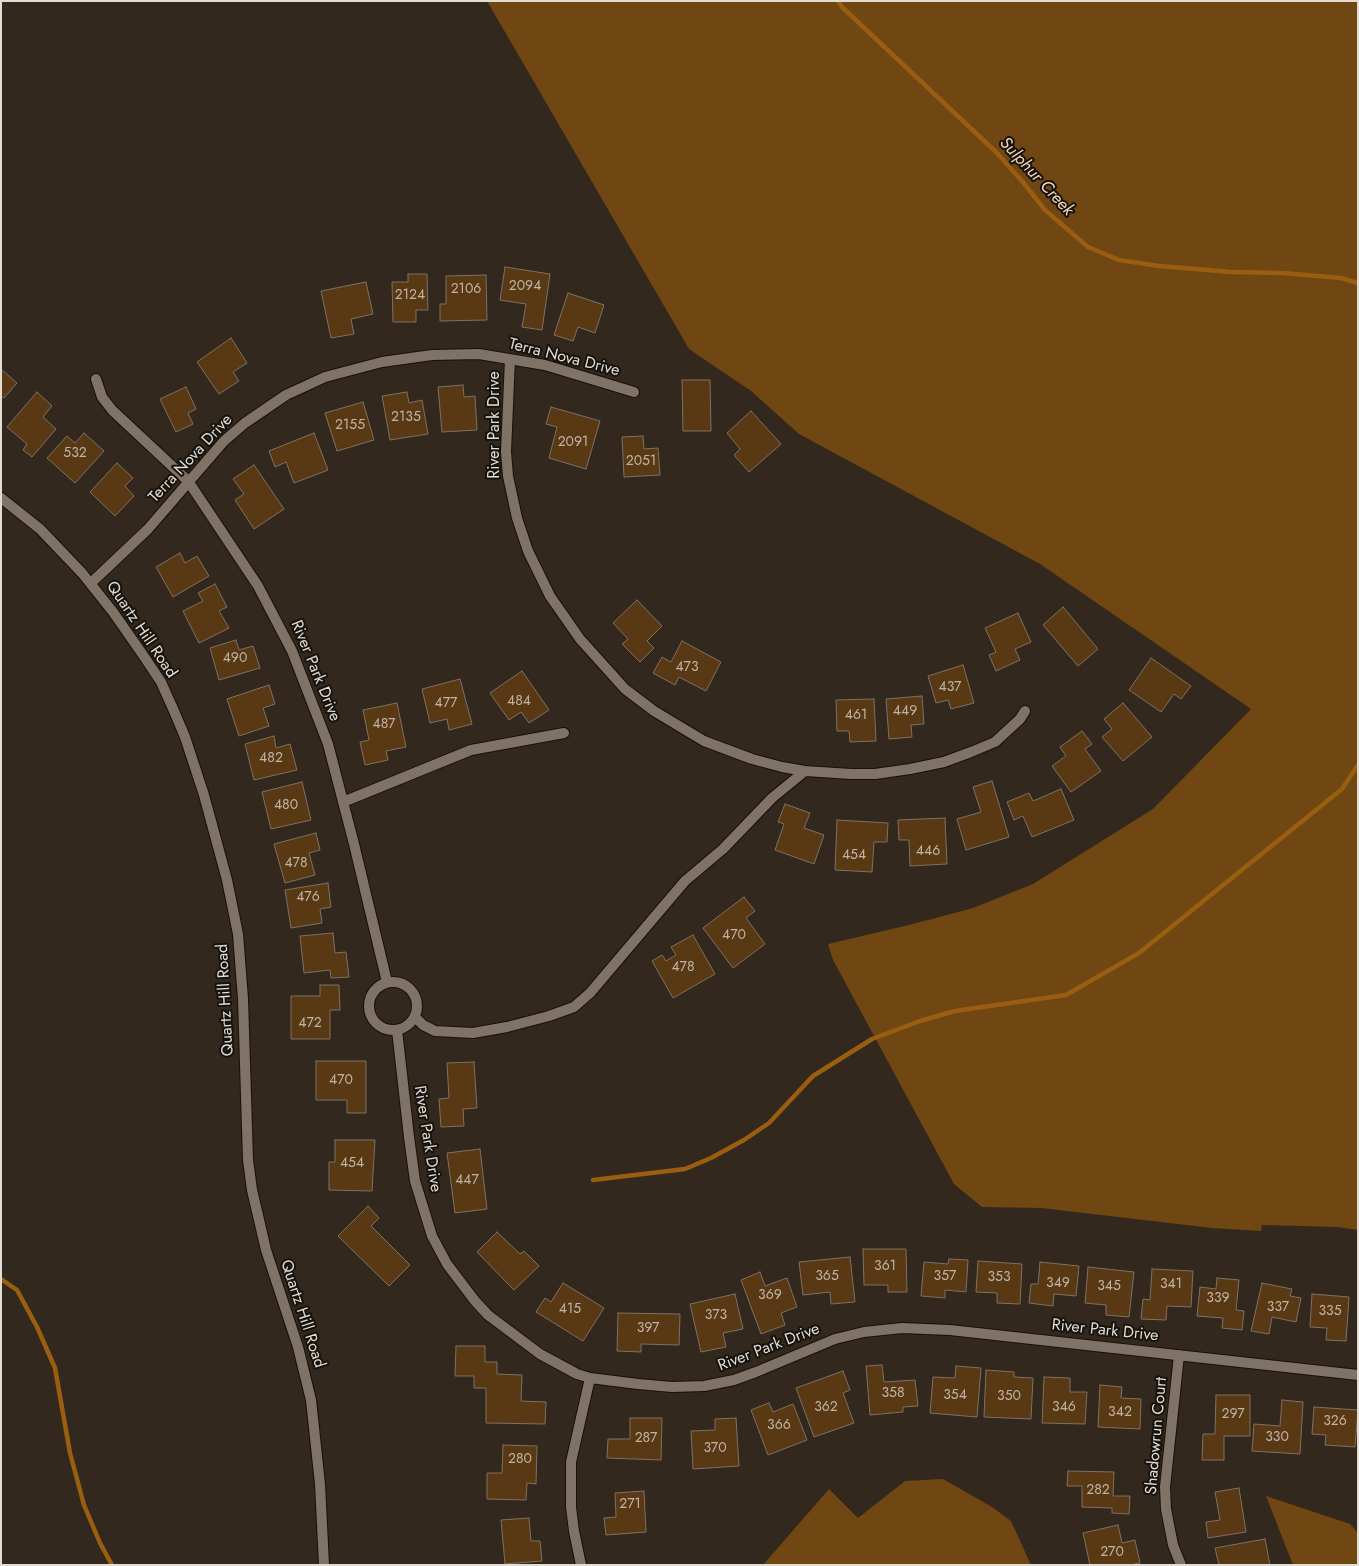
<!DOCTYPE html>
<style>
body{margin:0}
#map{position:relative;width:1359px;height:1566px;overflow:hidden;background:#32281d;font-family:Jost,sans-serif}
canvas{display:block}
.frame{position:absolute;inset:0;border:2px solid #e3dcd5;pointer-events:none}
</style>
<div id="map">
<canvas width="1359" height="1566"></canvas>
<div class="frame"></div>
</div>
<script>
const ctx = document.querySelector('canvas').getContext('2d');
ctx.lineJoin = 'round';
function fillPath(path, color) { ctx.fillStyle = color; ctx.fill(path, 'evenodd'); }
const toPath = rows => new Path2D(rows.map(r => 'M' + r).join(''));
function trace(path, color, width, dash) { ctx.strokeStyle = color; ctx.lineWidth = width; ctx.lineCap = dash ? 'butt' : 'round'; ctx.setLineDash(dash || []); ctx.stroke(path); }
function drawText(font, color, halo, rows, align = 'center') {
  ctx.font = font + ' Jost,sans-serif'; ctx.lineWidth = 4; ctx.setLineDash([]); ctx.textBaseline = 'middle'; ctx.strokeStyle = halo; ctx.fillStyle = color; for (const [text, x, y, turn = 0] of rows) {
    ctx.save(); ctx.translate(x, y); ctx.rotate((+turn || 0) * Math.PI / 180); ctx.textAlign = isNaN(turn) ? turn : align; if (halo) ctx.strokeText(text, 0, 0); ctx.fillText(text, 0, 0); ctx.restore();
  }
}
fillPath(toPath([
 [487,1,1358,1,1358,1230,1337,1227,1262,1225,1261,1231,1212,1228,1041,1208,982,1207,954,1184,833,960,828,944,909,925,973,908,1033,884,1153,809,1251,709,1040,564,799,434,751,391,689,349],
 [943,1479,992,1507,1011,1521,1031,1565,763,1565,829,1489,858,1518,905,1481],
 [1266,1496,1350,1524,1358,1533,1358,1565,1293,1565]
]), '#704613');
trace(toPath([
 [838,1,842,7,997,153,1022,181,1045,210,1088,247,1119,260,1159,266,1231,272,1282,273,1341,278,1358,283],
 [593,1180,685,1169,711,1158,744,1140,769,1123,813,1076,872,1039,920,1021,955,1011,1066,995,1139,953,1342,789,1358,765],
 [1,1279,17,1290,37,1327,55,1368,70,1453,84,1505,100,1543,112,1565]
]), '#995e0f', 4.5);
const building = toPath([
 [505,267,550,274,542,330,522,327,526,304,500,300,505,267],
 [408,274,427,274,428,310,416,310,416,322,393,322,392,282,408,282,408,274],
 [486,275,487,320,440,321,440,304,446,304,446,276,486,275],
 [366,282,373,314,351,319,354,334,331,338,321,291,366,282],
 [568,293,604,305,595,333,578,327,573,341,554,335,568,293],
 [231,338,247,363,233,372,239,381,219,394,197,362,231,338],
 [1,369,17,383,4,398,1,396,1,369],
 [682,380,710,380,711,431,683,431,682,380],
 [463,385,464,397,475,396,477,430,442,432,438,387,463,385],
 [186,387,196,409,188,413,193,424,176,432,160,399,186,387],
 [37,392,52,406,43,417,56,429,32,457,23,450,27,444,7,427,37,392],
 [407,392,409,403,422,400,428,434,390,440,382,396,407,392],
 [363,402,374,440,337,451,325,413,363,402],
 [551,407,600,421,586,469,549,458,557,427,546,424,551,407],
 [751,411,781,444,749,472,734,455,740,449,727,433,751,411],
 [84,433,104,451,75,483,47,458,67,436,75,443,84,433],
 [314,433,328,470,294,483,286,462,275,467,269,451,314,433],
 [643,436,644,449,658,448,660,475,624,477,622,437,643,436],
 [117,463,133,478,125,486,134,496,115,516,90,492,117,463],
 [254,465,284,509,254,529,235,500,244,494,233,479,254,465],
 [180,553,185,563,197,556,209,576,173,597,156,567,180,553],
 [215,584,227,607,219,611,229,628,199,643,183,611,203,601,198,593,215,584],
 [637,600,662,626,647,641,654,648,640,662,622,644,628,639,613,623,637,600],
 [1063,607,1098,649,1078,666,1043,625,1063,607],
 [1018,613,1031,642,1015,649,1020,660,996,671,989,655,996,652,985,628,1018,613],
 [236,640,239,650,253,646,260,668,219,680,210,648,236,640],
 [682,641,721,662,706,691,679,677,675,685,653,673,662,657,671,662,682,641],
 [1151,658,1191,686,1181,699,1174,694,1161,712,1129,690,1151,658],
 [963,665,974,703,951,709,948,700,936,703,928,676,963,665],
 [522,671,549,710,529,723,521,712,509,720,490,693,522,671],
 [460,679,472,724,449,730,447,719,430,723,422,689,460,679],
 [269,685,275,704,263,708,269,726,239,736,227,699,269,685],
 [922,696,924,724,911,725,912,737,889,739,886,699,922,696],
 [874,699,876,741,850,742,849,731,837,731,836,700,874,699],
 [397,703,406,747,386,751,388,760,365,765,360,742,369,740,363,710,397,703],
 [1123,703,1152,737,1123,761,1102,737,1112,729,1104,719,1123,703],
 [1082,731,1092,744,1085,749,1101,771,1071,792,1052,766,1066,756,1060,747,1082,731],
 [274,736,276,748,290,744,297,770,254,780,245,744,274,736],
 [992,781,1009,837,966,850,957,819,981,812,973,787,992,781],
 [302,782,311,820,271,829,262,792,302,782],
 [1061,789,1074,820,1032,837,1023,816,1014,820,1007,802,1029,793,1033,801,1061,789],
 [785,804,810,813,804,828,824,835,814,864,775,850,784,824,778,822,785,804],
 [945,818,947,864,910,866,909,840,899,840,898,820,945,818],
 [837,820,888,823,887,842,874,842,872,872,835,870,837,820],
 [316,833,320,850,309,853,315,875,285,883,274,844,316,833],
 [328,883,331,907,320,909,322,923,291,928,285,890,328,883],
 [744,897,755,911,746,918,765,944,733,968,703,928,744,897],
 [333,933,335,953,346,952,349,977,331,978,330,970,304,973,300,936,333,933],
 [693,935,715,974,673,998,652,961,662,955,666,961,676,955,671,947,693,935],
 [320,985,339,985,340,1010,330,1010,330,1039,291,1039,291,996,320,996,320,985],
 [316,1061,366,1061,366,1113,347,1113,347,1100,316,1100,316,1061],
 [474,1062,477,1108,463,1109,464,1126,441,1127,439,1099,449,1098,447,1063,474,1062],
 [335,1140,375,1140,372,1191,329,1190,329,1162,335,1162,335,1140],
 [480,1149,487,1209,455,1213,447,1153,480,1149],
 [368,1206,379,1218,371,1226,410,1265,389,1286,338,1236,368,1206],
 [497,1232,520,1254,524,1251,539,1266,514,1290,477,1252,497,1232],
 [863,1249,906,1249,907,1292,888,1292,888,1285,864,1285,863,1249],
 [850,1257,855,1302,831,1304,830,1292,803,1295,799,1262,850,1257],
 [949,1259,968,1260,966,1292,945,1290,945,1298,921,1296,924,1262,948,1264,949,1259],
 [978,1261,1022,1264,1020,1304,997,1303,997,1293,976,1292,978,1261],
 [1040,1262,1079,1266,1076,1296,1054,1294,1053,1306,1029,1303,1031,1284,1038,1284,1040,1262],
 [1088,1267,1134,1272,1129,1317,1106,1315,1106,1305,1085,1303,1088,1267],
 [1152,1269,1193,1271,1191,1307,1167,1306,1166,1320,1141,1319,1143,1299,1150,1300,1152,1269],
 [760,1272,765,1286,787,1278,797,1307,781,1313,785,1325,761,1334,741,1280,760,1272],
 [1217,1278,1239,1280,1236,1310,1244,1311,1242,1330,1222,1328,1223,1318,1197,1316,1200,1287,1216,1289,1217,1278],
 [563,1283,604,1308,583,1341,536,1312,545,1298,551,1302,563,1283],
 [1262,1283,1292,1289,1290,1296,1301,1298,1296,1322,1272,1317,1269,1334,1251,1331,1262,1283],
 [735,1294,743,1329,723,1333,726,1347,701,1352,690,1304,735,1294],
 [1312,1294,1349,1297,1346,1341,1326,1340,1327,1328,1310,1327,1312,1294],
 [618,1313,680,1314,679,1345,641,1344,641,1352,617,1351,618,1313],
 [456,1346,485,1346,485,1362,497,1362,497,1374,522,1375,521,1401,546,1402,545,1424,486,1423,486,1388,474,1388,474,1376,455,1376,456,1346],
 [882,1365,884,1382,915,1380,918,1406,903,1407,903,1412,870,1415,866,1366,882,1365],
 [956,1366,981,1368,977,1417,930,1413,933,1377,955,1378,956,1366],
 [986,1370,1014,1372,1014,1377,1033,1378,1031,1419,984,1417,986,1370],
 [843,1371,850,1390,843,1393,854,1423,814,1437,796,1388,843,1371],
 [1044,1377,1070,1378,1070,1392,1087,1392,1085,1424,1042,1423,1044,1377],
 [1100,1385,1122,1387,1121,1398,1141,1399,1140,1429,1098,1427,1100,1385],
 [1216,1395,1250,1395,1250,1436,1224,1436,1224,1460,1202,1460,1203,1434,1215,1434,1216,1395],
 [1282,1400,1303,1402,1300,1454,1252,1451,1254,1424,1280,1426,1282,1400],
 [769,1403,773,1412,793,1404,807,1440,768,1455,751,1410,769,1403],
 [1314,1407,1358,1410,1355,1447,1325,1445,1326,1435,1312,1434,1314,1407],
 [630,1418,662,1418,661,1460,607,1458,608,1439,630,1439,630,1418],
 [736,1418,739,1466,693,1469,691,1431,715,1430,715,1419,736,1418],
 [503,1445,537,1446,536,1484,527,1483,526,1500,487,1499,487,1473,502,1473,503,1445],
 [1068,1471,1114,1472,1113,1496,1130,1496,1129,1514,1112,1513,1112,1508,1082,1507,1082,1486,1067,1486,1068,1471],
 [1239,1488,1246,1532,1208,1538,1206,1522,1220,1520,1215,1492,1239,1488],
 [644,1491,646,1532,606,1535,604,1518,616,1517,615,1493,644,1491],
 [529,1518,531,1541,540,1541,542,1561,505,1564,501,1520,529,1518],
 [1118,1525,1122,1543,1135,1540,1140,1563,1130,1565,1090,1565,1083,1533,1118,1525],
 [1265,1539,1270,1565,1219,1565,1215,1548,1265,1539]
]);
fillPath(building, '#593914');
trace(building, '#7e7165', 1);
const minor = toPath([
 [510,359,506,452,508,476,517,518,528,551,550,596,580,639,625,689,654,711,704,741,752,759,782,767,805,771,851,774,875,774,910,769,944,762,971,752,995,742,1020,719,1025,711],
 [96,379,102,397,112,410,188,481,258,586,292,651,328,744,354,844,387,982],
 [91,583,148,529,224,441,245,423,286,395,325,377,382,362,432,355,479,354,545,365,634,392],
 [343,802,471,750,564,733],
 '369 1006a24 24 0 1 1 48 0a24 24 0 1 1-48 0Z',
 [416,1018,423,1025,435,1031,473,1033,507,1027,549,1016,574,1007,590,993,685,881,723,849,772,798,805,771],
 [397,1030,409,1137,415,1181,432,1236,447,1264,475,1301,488,1315,540,1354,577,1374,590,1378,638,1384,672,1387,704,1386,734,1380,756,1372,835,1339,864,1332,902,1328,950,1330,1358,1375],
 [1179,1355,1165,1487,1166,1509,1173,1545,1181,1565],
 [581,1565,574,1531,571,1507,571,1462,590,1378]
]);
const tertiary = toPath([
 [1,498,40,529,82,573,113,612,143,655,161,682,174,711,185,737,204,795,227,880,238,934,243,999,248,1160,252,1190,266,1250,298,1347,311,1400,320,1484,324,1565]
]);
trace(minor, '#1a1007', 12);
trace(tertiary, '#1a1007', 12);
trace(minor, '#7f7266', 10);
trace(tertiary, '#7f7266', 10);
drawText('14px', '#c0b3a5', null, [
 ["2094",525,287],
 ["2106",466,290],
 ["2124",410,296],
 ["2135",406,418],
 ["2155",350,426],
 ["2091",573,443],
 ["532",75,454],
 ["2051",641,462],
 ["490",235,659],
 ["473",687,668],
 ["437",950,688],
 ["484",519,702],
 ["477",446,704],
 ["449",905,712],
 ["461",856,716],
 ["487",384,725],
 ["482",271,759],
 ["480",286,806],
 ["446",928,852],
 ["454",854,856],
 ["478",296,864],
 ["476",308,898],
 ["470",734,936],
 ["478",683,968],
 ["472",310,1024],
 ["470",341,1081],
 ["454",352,1164],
 ["447",467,1181],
 ["361",885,1267],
 ["365",827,1277],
 ["357",945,1277],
 ["353",999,1278],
 ["349",1058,1284],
 ["341",1171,1285],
 ["345",1109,1287],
 ["369",770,1296],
 ["339",1218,1299],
 ["337",1278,1308],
 ["415",570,1310],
 ["335",1330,1312],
 ["373",716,1316],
 ["397",648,1329],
 ["358",893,1394],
 ["354",955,1396],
 ["350",1009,1397],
 ["362",826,1408],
 ["346",1064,1408],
 ["342",1120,1413],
 ["297",1233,1415],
 ["326",1335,1422],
 ["366",779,1426],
 ["330",1277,1438],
 ["287",646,1439],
 ["370",715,1449],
 ["280",520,1460],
 ["282",1098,1491],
 ["271",630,1505],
 ["270",1112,1553]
]);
drawText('16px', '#e3dcd5', '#16120d', [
 ["Terra Nova Drive",564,358,14],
 ["River Park Drive",495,425,-90],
 ["Terra Nova Drive",191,459,-47],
 ["Quartz Hill Road",141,630,56],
 ["River Park Drive",315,671,68],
 ["Quartz Hill Road",226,1000,-93],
 ["River Park Drive",427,1139,81],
 ["Quartz Hill Road",302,1314,72],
 ["River Park Drive",1105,1331,6],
 ["River Park Drive",769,1348,-21],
 ["Shadowrun Court",1157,1436,-85]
]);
drawText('italic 17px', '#f7d6b5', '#16120d', [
 ["Sulphur Creek",1036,177,47]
]);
</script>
